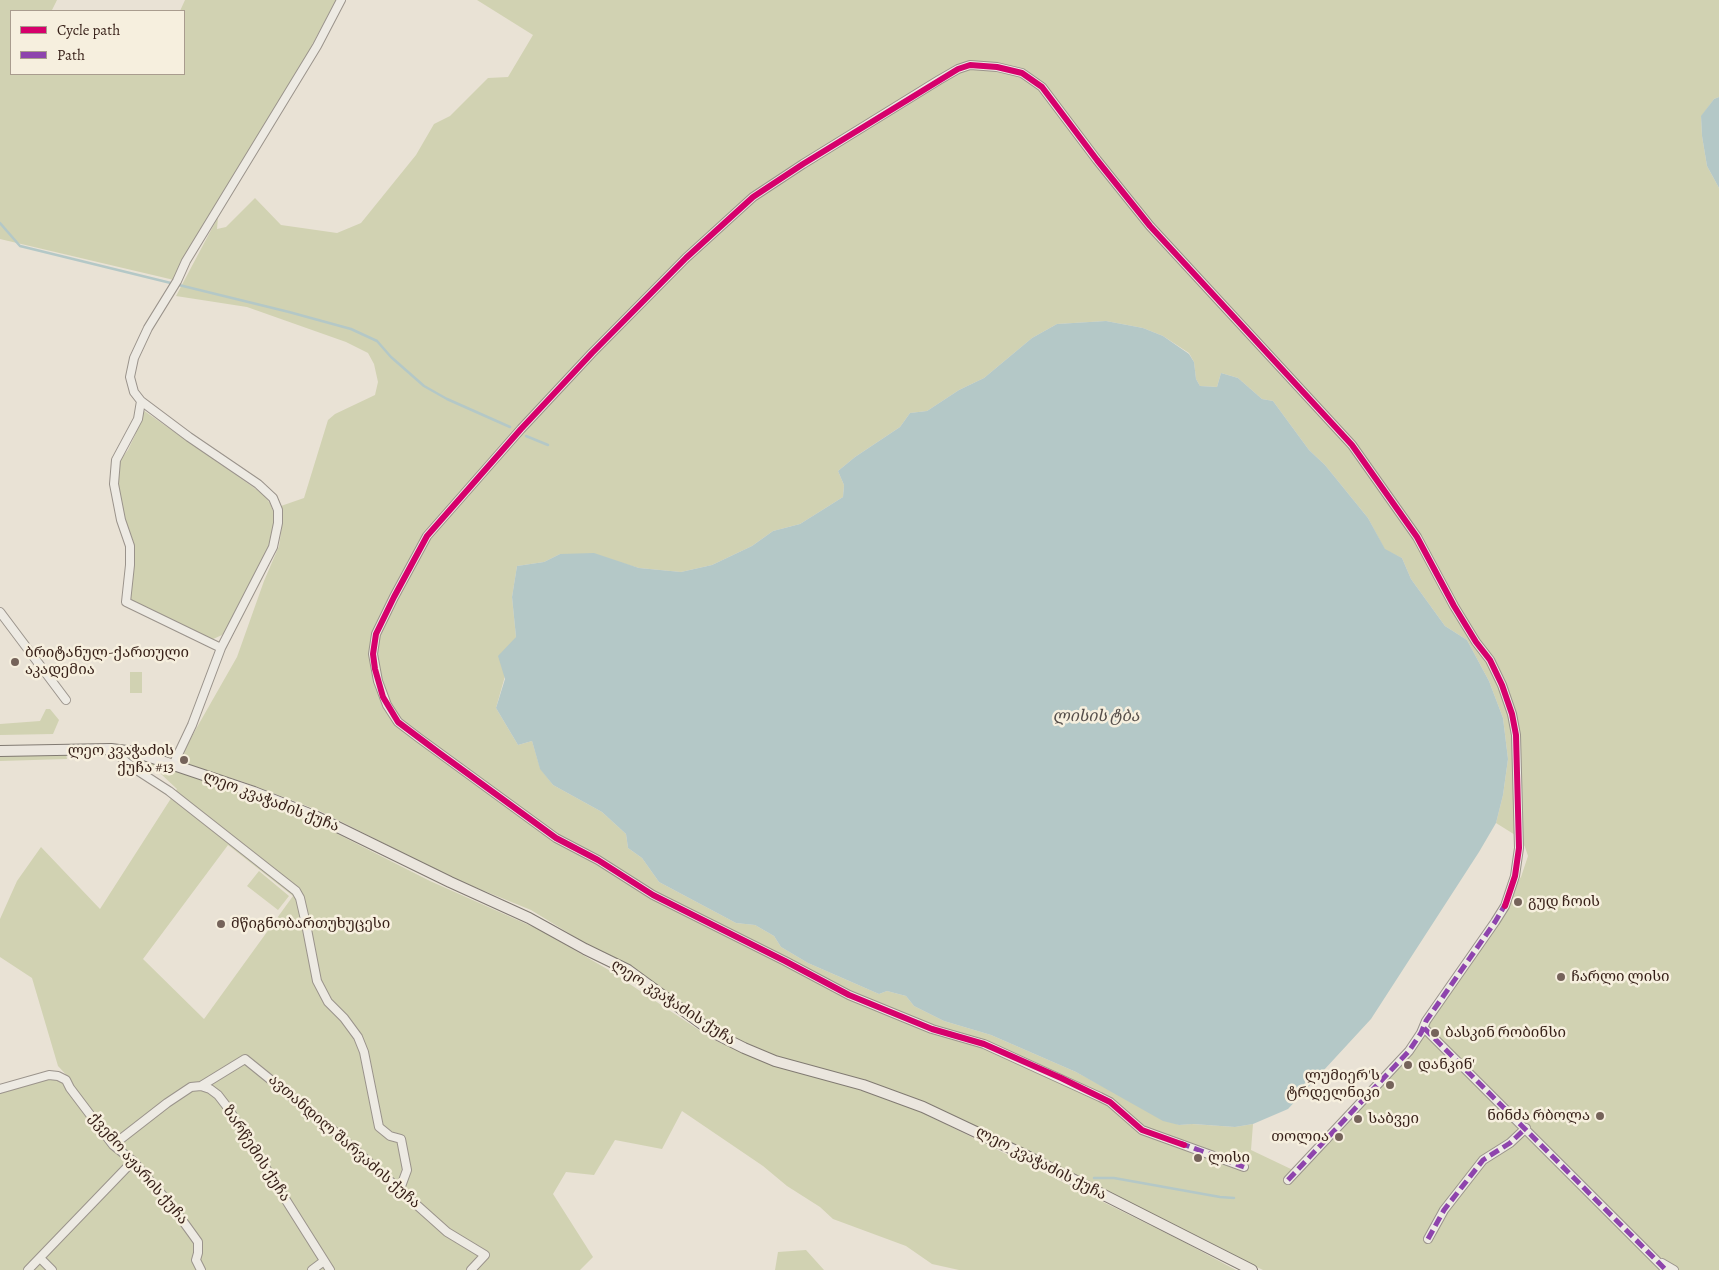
<!DOCTYPE html>
<meta charset="utf-8">
<style>
body{margin:0}
#map{position:relative;width:1719px;height:1270px;overflow:hidden;background:#e9e2d5;font-family:Alegreya,serif}
canvas{display:block}
.legend{position:absolute;left:10px;top:10px;width:175px;height:65px;box-sizing:border-box;background:#f6efde;border:1px solid #a99c8e;margin:0;padding:6px 9px;list-style:none;font-size:15px;color:#361f17}
.legend li{display:flex;align-items:center;gap:10px;height:25px}
.legend b{width:25px;border:1px solid #a99c8e}
</style>
<div id="map">
<canvas width="1719" height="1270"></canvas>
<ul class="legend">
<li><b style="height:6px;background:#d6006c"></b>Cycle path</li>
<li><b style="height:6px;background:#8e44ad"></b>Path</li>
</ul>
</div>
<script>
const ctx = document.querySelector('canvas').getContext('2d');
ctx.lineJoin = 'round';
function fillPath(path, color) { ctx.fillStyle = color; ctx.fill(path, 'evenodd'); }
const toPath = rows => new Path2D(rows.map(r => 'M' + r).join(''));
function trace(path, color, width, dash) { ctx.strokeStyle = color; ctx.lineWidth = width; ctx.lineCap = dash ? 'butt' : 'round'; ctx.setLineDash(dash || []); ctx.stroke(path); }
function drawText(font, color, halo, rows, align = 'center') {
  ctx.font = font + ' Alegreya,"Noto Serif Georgian",serif'; ctx.lineWidth = 5; ctx.setLineDash([]); ctx.textBaseline = 'middle'; ctx.strokeStyle = halo; ctx.fillStyle = color; for (const [text, x, y, turn = 0] of rows) {
    ctx.save(); ctx.translate(x, y); ctx.rotate((+turn || 0) * Math.PI / 180); ctx.textAlign = isNaN(turn) ? turn : align; if (halo) ctx.strokeText(text, 0, 0); ctx.fillText(text, 0, 0); ctx.restore();
  }
}
fillPath(toPath([
 [0,0,57,0,52,10,54,11,11,11,11,74,184,74,184,11,180,11,185,0,336,0,304,60,174,280,0,239],
 [477,0,1719,0,1719,97,1714,99,1701,117,1702,136,1707,166,1719,188,1719,1270,1263,1270,1207,1243,1031,1152,907,1096,745,1046,716,1030,588,945,531,910,455,879,320,811,241,781,216,774,185,763,184,750,237,657,264,581,279,546,282,526,283,512,281,506,304,498,328,420,335,414,375,395,378,382,374,364,368,353,346,342,247,307,176,296,218,217,217,229,226,227,255,198,281,225,337,233,361,223,416,155,434,124,450,116,488,78,508,77,533,35],
 [1106,321,1143,328,1163,336,1189,353,1194,362,1196,379,1200,386,1217,387,1221,373,1238,378,1262,399,1273,401,1309,450,1325,465,1368,518,1385,550,1402,558,1411,579,1445,626,1467,640,1489,681,1503,718,1508,759,1503,795,1496,823,1520,838,1525,847,1528,856,1521,877,1404,1053,1293,1170,1251,1150,1253,1124,1235,1127,1192,1124,1179,1125,1119,1095,1076,1072,991,1035,944,1021,914,1006,906,996,887,991,879,994,808,963,781,947,774,936,755,925,736,923,659,882,642,858,628,848,626,834,602,812,553,785,540,768,532,741,518,745,496,708,516,637,512,597,517,566,544,562,560,554,618,562,639,568,681,572,712,565,752,546,773,531,800,524,843,497,844,485,838,471,855,457,900,427,910,413,927,411,959,390,984,378,1032,338,1057,324],
 [143,410,263,494,270,503,274,514,274,528,271,543,226,630,222,635,211,640,129,601,132,585,134,543,125,520,117,481,120,460,128,450,136,433],
 [130,672,142,672,142,693,130,693],
 [46,709,50,709,59,720,53,734,0,735,0,724,40,721],
 [66,754,67,759,0,761,0,756],
 [146,760,248,794,306,818,430,881,540,930,607,969,714,1040,757,1058,883,1097,921,1112,1180,1240,1236,1270,959,1270,932,1264,906,1246,833,1219,820,1207,787,1186,763,1166,682,1111,662,1149,615,1140,594,1175,566,1172,553,1194,593,1257,580,1270,0,1270,0,1092,50,1077,56,1078,70,1087,71,1080,58,1066,32,978,0,957,0,919,17,881,41,847,100,909,177,789],
 [228,845,293,896,204,1019,143,959],
 [259,871,289,896,278,910,247,886],
 [806,1250,824,1270,775,1270,778,1252]
]), '#d1d2b2');
fillPath(toPath([
 [1719,97,1719,188,1707,166,1702,136,1701,116,1714,99],
 [1106,321,1143,328,1163,336,1189,354,1194,362,1196,379,1200,386,1217,387,1221,373,1238,378,1262,399,1273,401,1309,450,1325,465,1368,518,1385,549,1402,558,1411,579,1445,626,1467,640,1489,681,1503,718,1508,759,1503,795,1496,823,1479,852,1371,1019,1288,1109,1253,1124,1235,1127,1193,1124,1179,1125,1163,1121,1076,1072,991,1035,944,1021,914,1006,906,996,887,991,879,994,808,963,781,947,774,936,755,925,736,923,659,882,642,858,628,848,626,834,602,812,553,785,540,769,532,741,518,745,496,708,505,679,498,656,516,637,512,597,517,566,544,562,560,554,594,553,639,568,681,572,712,565,752,546,773,531,800,524,843,497,844,485,838,471,855,457,900,427,910,413,927,411,959,390,984,378,1032,338,1057,324]
]), '#b4c8c7');
trace(toPath([
 [0,223,20,246,289,312,351,329,377,341,391,357,424,386,447,399,510,427],
 [526,436,548,445],
 [1094,1178,1114,1178,1220,1197,1234,1198]
]), '#b4c8c7', 2.5);
const minor = toPath([
 [141,401,138,419,116,460,114,484,121,520,130,546,130,565,126,602,221,648],
 [0,612,66,700],
 [111,749,132,767,169,791,296,891,300,898,306,924,317,981,328,1002,344,1018,358,1037,364,1052,379,1127,390,1136,401,1139,407,1170,400,1189],
 [173,765,192,725,221,648,273,547,278,523,278,510,273,498,258,484,189,437,141,401,134,392,130,377,134,358,148,328,177,281,186,261,317,46,341,0],
 [1424,1028,1666,1270],
 [201,1086,245,1059,334,1131,447,1232,485,1255,471,1270],
 [0,1089,49,1075,58,1076,66,1080,70,1088,113,1145,133,1161,172,1206,193,1235,198,1242,198,1253,196,1260,201,1270],
 [113,1145,167,1103,191,1087,201,1086,210,1089,218,1095,228,1108,330,1270],
 [1244,1167,1142,1130,1110,1102,1100,1097,984,1044,932,1029,849,995,785,961,653,895,598,860,556,838,419,738,398,722,387,705,378,681,373,654,376,634,394,597,427,536,521,429,592,353,686,258,753,197,803,164,939,80,958,69,970,65,997,67,1022,73,1042,87,1097,160,1150,226,1352,445,1417,537,1454,606,1476,642,1490,660,1502,685,1512,714,1516,735,1519,848,1515,876,1505,906,1495,922,1426,1021,1421,1033,1409,1051,1288,1180],
 [1428,1239,1444,1210,1483,1160,1510,1143,1526,1128],
 [40,1258,52,1270],
 [1662,1263,1674,1270],
 [28,1270,133,1161],
 [312,1270,324,1261]
]);
const major = toPath([
 [0,751,111,749,135,752,254,792,317,817,450,882,529,918,585,949,628,970,714,1033,744,1048,775,1061,863,1085,923,1107,1029,1157,1252,1270]
]);
trace(minor, '#9a938b', 10);
trace(major, '#817a72', 12);
trace(minor, '#edeae3', 8);
trace(major, '#ebe6de', 10);
trace(toPath([
 [1424,1028,1666,1270],
 [1180,1143,1244,1167],
 [1288,1180,1409,1051,1421,1033,1426,1021,1495,922,1506,903],
 [1428,1239,1444,1210,1483,1160,1510,1143,1526,1128]
]), '#8e44ad', 5, [10, 5]);
trace(toPath([
 [1184,1145,1142,1130,1110,1102,1061,1078,984,1044,932,1029,849,995,785,961,653,895,598,860,556,838,438,752,398,722,383,697,375,669,373,654,376,634,394,597,427,536,521,429,592,353,686,258,753,197,803,164,958,69,970,65,997,67,1022,73,1042,87,1097,160,1150,226,1352,445,1417,537,1454,606,1476,642,1490,660,1502,685,1512,714,1516,735,1519,848,1515,876,1505,906]
]), '#d6006c', 6);
for (const [x, y, r, color] of [
 [15,662,5,"#75635a"],
 [184,760,5,"#75635a"],
 [1518,902,5,"#75635a"],
 [221,924,5,"#75635a"],
 [1561,977,5,"#75635a"],
 [1435,1033,5,"#75635a"],
 [1408,1065,5,"#75635a"],
 [1390,1085,5,"#75635a"],
 [1600,1116,5,"#75635a"],
 [1358,1119,5,"#75635a"],
 [1339,1137,5,"#75635a"],
 [1198,1158,5,"#75635a"]
]) { const dot = new Path2D(); dot.arc(x, y, r, 0, 2 * Math.PI); ctx.fillStyle = color; ctx.fill(dot); trace(dot, '#f6efde', 2); }
drawText('15px', '#361f17', '#f6efde', [
 ["ბრიტანულ-ქართული",25,653],
 ["აკადემია",25,670],
 ["ლეო კვაჭაძის",174,751,"right"],
 ["ქუჩა #13",174,768,"right"],
 ["გუდ ჩოის",1528,902],
 ["მწიგნობართუხუცესი",231,924],
 ["ჩარლი ლისი",1571,977],
 ["ბასკინ რობინსი",1445,1033],
 ["დანკინ'",1418,1065],
 ["ლუმიერ'ს",1380,1076,"right"],
 ["ტრდელნიკი",1380,1093,"right"],
 ["ნინძა რბოლა",1590,1116,"right"],
 ["საბვეი",1368,1119],
 ["თოლია",1329,1137,"right"],
 ["ლისი",1208,1158]
], 'left');
drawText('15px', '#361f17', '#f6efde', [
 ["ლეო კვაჭაძის ქუჩა",271,802,21],
 ["ლეო კვაჭაძის ქუჩა",673,1003,33],
 ["ავთანდილ შარვაძის ქუჩა",344,1142,41],
 ["ზარწემის ქუჩა",256,1154,57],
 ["ლეო კვაჭაძის ქუჩა",1041,1164,27],
 ["ქვემო აჟარის ქუჩა",138,1169,49]
]);
drawText('italic 16px', '#554e4a', '#f6efde', [
 ["ლისის ტბა",1096,717]
]);
</script>
